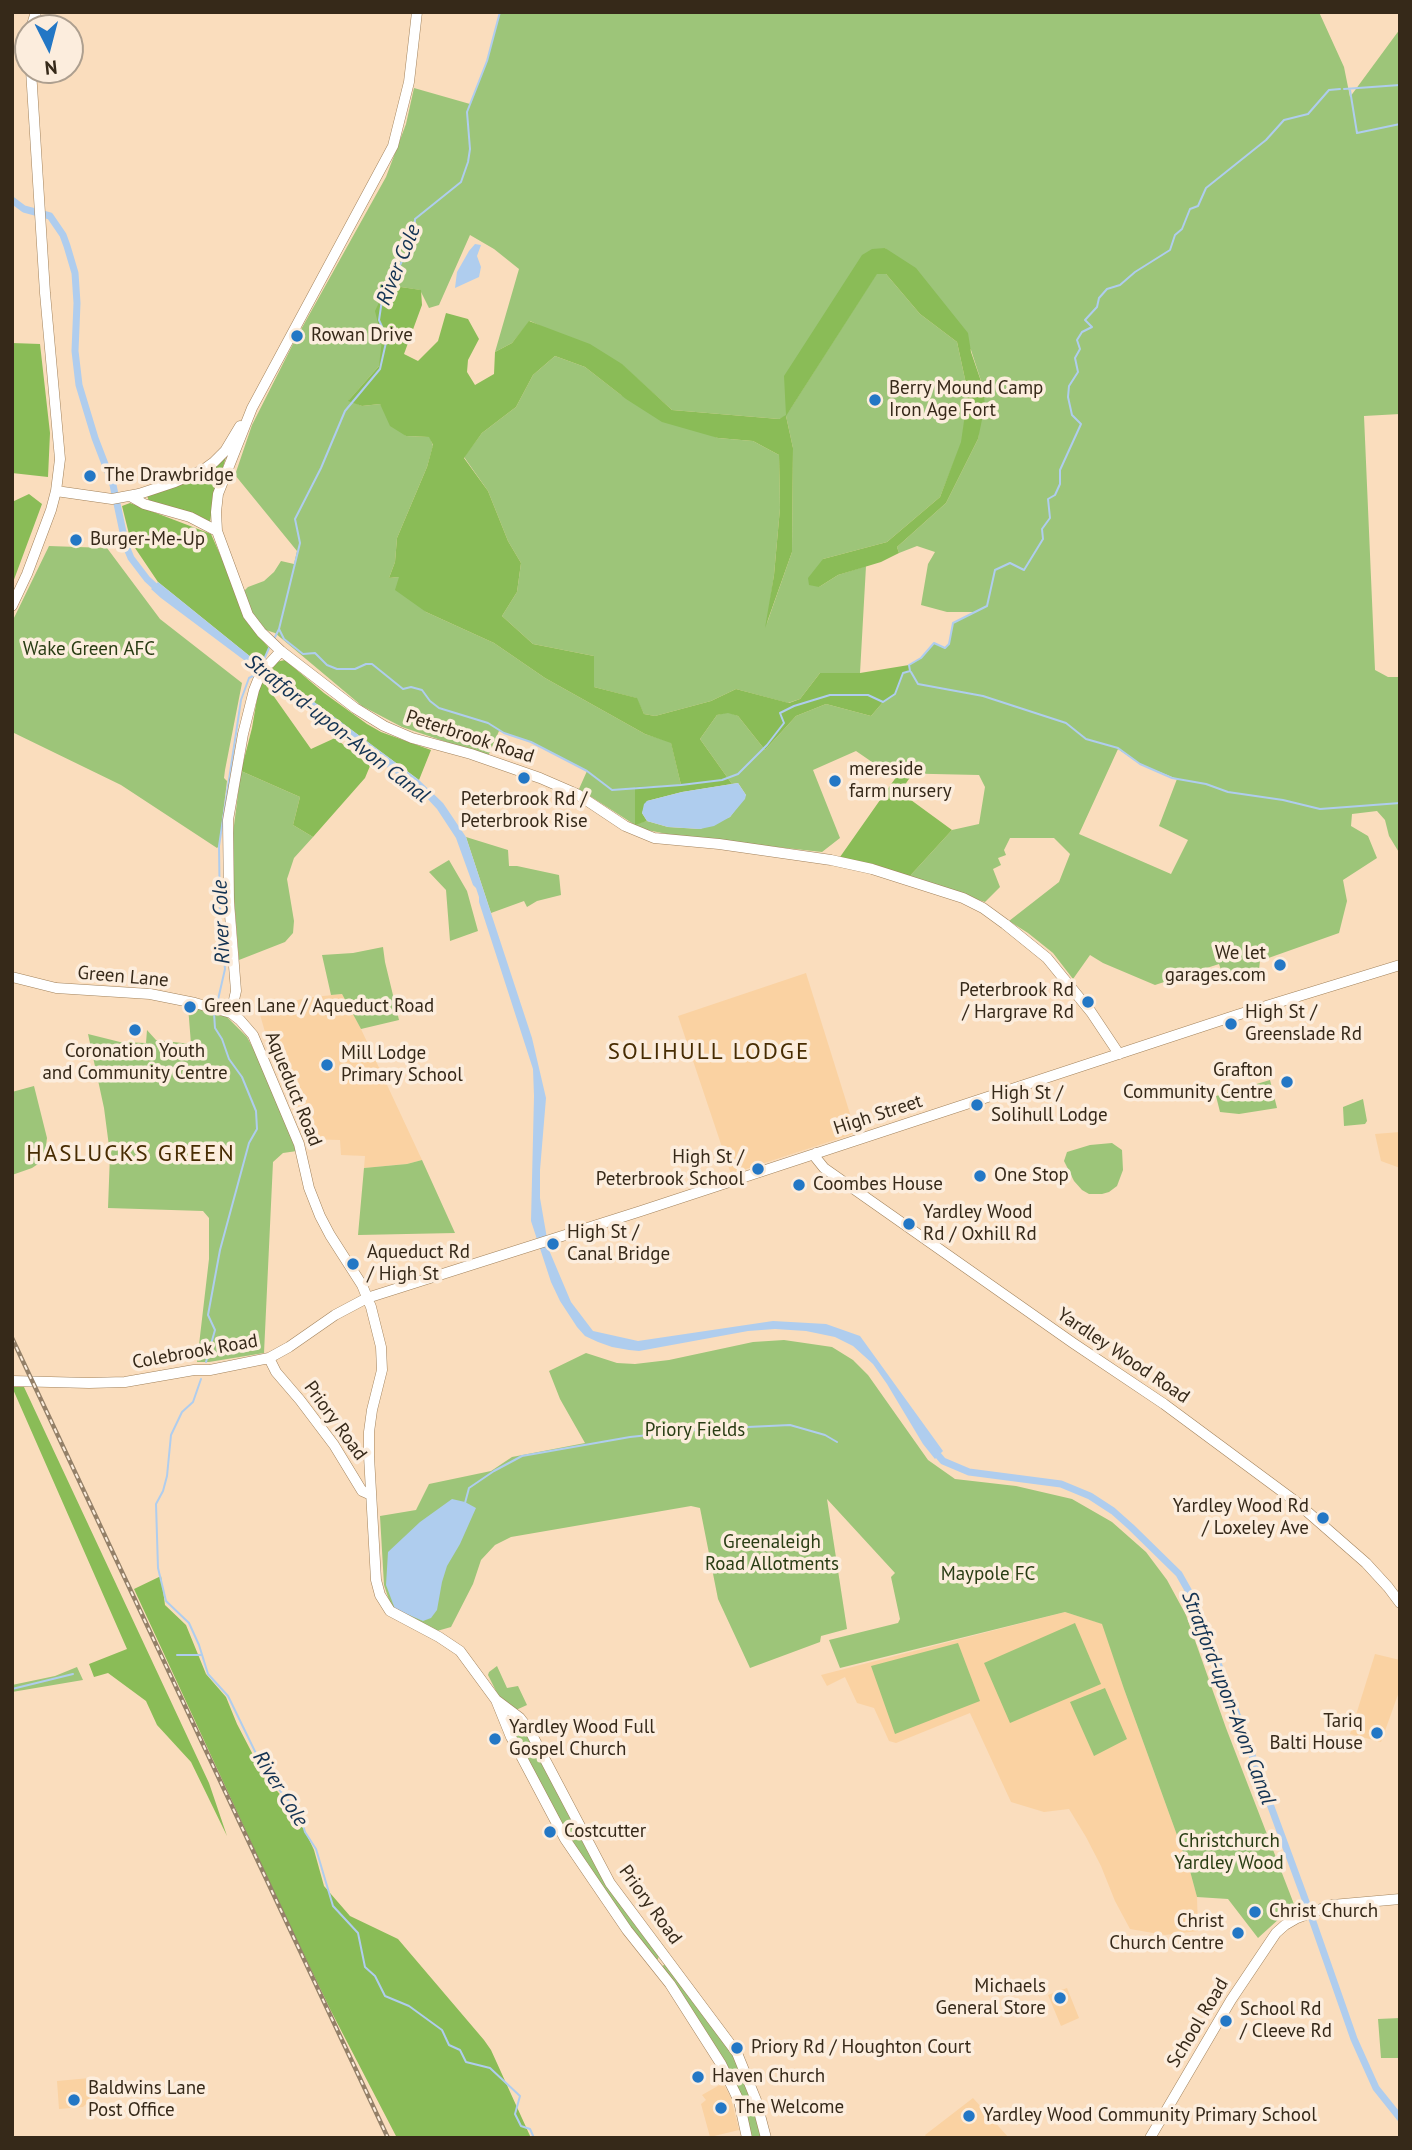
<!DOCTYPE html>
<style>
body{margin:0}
#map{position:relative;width:1412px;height:2150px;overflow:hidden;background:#faddbd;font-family:"PT Sans",sans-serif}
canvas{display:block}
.frame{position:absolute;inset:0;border:14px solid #362919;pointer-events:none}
.north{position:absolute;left:14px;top:14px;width:70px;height:70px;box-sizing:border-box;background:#fceddd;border:2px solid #ad9f8f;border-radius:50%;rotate:174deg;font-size:19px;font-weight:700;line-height:28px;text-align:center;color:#362919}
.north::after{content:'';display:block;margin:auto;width:24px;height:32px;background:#2377c5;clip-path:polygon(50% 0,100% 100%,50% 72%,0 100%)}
</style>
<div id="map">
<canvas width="1412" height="2150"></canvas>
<div class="frame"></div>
<div class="north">N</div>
</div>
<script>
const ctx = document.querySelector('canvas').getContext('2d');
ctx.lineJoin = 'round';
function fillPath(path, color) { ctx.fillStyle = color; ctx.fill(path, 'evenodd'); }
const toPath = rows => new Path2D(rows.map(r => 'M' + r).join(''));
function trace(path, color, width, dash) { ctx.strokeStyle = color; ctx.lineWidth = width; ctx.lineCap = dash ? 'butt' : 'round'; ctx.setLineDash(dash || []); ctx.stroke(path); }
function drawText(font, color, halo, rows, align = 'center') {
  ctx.font = font + ' "PT Sans",sans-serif'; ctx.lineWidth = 7; ctx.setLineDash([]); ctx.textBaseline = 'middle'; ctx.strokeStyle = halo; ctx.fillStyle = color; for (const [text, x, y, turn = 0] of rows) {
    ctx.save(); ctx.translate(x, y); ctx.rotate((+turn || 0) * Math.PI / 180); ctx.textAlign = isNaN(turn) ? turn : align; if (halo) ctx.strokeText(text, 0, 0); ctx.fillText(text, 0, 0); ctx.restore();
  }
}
fillPath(toPath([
 [806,973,856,1133,731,1174,678,1016],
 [342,994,361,1029,422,1160,407,1164,364,1168,365,1156,341,1155,340,1140,304,1139,267,1039,259,1011,305,998],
 [1400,1132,1400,1168,1381,1161,1375,1134],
 [1065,1612,1103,1624,1124,1689,1190,1871,1197,1897,1198,1931,1165,1935,1130,1929,1115,1901,1101,1866,1086,1837,1069,1809,1044,1812,1011,1802,970,1713,896,1743,889,1741,874,1708,857,1703,845,1677,827,1686,821,1675],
 [1375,1654,1400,1660,1400,1689,1381,1742,1350,1734],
 [1067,1988,1079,2018,1061,2026,1048,1995],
 [90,2078,91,2099,83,2107,59,2109,57,2081],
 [723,2083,731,2098,739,2130,710,2137,701,2104,706,2100,702,2095],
 [973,2098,1009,2138,927,2138,925,2135]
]), '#fad2a2');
fillPath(toPath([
 [500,12,1319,12,1344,67,1350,97,1400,29,1400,414,1364,416,1375,670,1388,677,1400,677,1400,854,1389,836,1385,820,1377,811,1352,814,1351,826,1368,836,1377,858,1343,880,1347,901,1339,933,1260,961,1258,978,1225,982,1219,964,1155,985,1103,963,1090,955,1073,979,1053,953,1028,933,1009,921,1059,882,1070,854,1054,838,1010,838,1004,850,1006,855,998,858,1001,865,993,869,1000,887,985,902,909,877,952,830,979,824,985,787,979,775,888,773,856,751,813,770,840,838,822,852,677,836,647,830,635,825,579,789,587,771,531,742,499,731,488,756,402,727,362,706,275,633,266,630,249,609,244,591,248,587,264,581,274,572,281,561,294,564,297,551,235,475,252,425,294,342,386,177,406,124,414,88,470,104,487,61],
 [470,235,494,249,519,269,495,352,512,343,530,321,621,364,672,410,779,419,786,416,793,448,792,552,767,623,774,575,780,508,779,455,753,441,718,438,621,395,585,367,555,356,533,375,516,407,482,433,464,457,488,491,508,541,521,563,517,592,502,616,533,644,594,656,594,687,636,698,644,714,655,716,711,701,736,689,788,703,800,699,820,673,860,673,866,566,838,575,819,587,823,559,887,542,940,497,962,442,968,393,957,342,920,314,886,274,877,273,787,414,885,248,971,350,983,387,978,439,946,503,897,547,899,553,917,546,935,552,928,564,921,605,947,612,976,612,953,623,949,644,945,648,934,643,921,658,909,665,910,671,903,673,895,694,883,702,871,716,826,704,796,716,765,750,738,716,728,712,717,715,700,739,732,784,738,783,746,795,730,817,700,829,668,827,647,821,635,824,635,788,681,785,671,742,645,734,545,678,494,643,426,612,399,577,389,578,395,562,397,538,427,467,433,446,430,437,406,436,380,404,362,406,349,400,379,366,387,338,382,301,387,290,401,287,420,290,429,308,439,305],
 [1118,749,1140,764,1177,779,1159,826,1188,840,1171,874,1079,834],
 [49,546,107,548,160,619,242,683,225,770,224,778,227,781,219,846,217,848,121,785,12,732,12,622],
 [241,771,300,797,293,825,313,837,294,858,287,879,294,921,293,933,285,942,239,960,233,885,233,833],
 [466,837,508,850,509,866,517,866,559,875,561,895,537,901,527,907,524,901,491,913],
 [449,860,467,891,478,931,450,941,446,890,429,872],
 [383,947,385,962,399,1020,361,1029,342,994,331,995,322,955,353,953],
 [188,1006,226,1016,247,1037,257,1056,297,1151,283,1153,273,1162,264,1353,209,1362,197,1362,209,1259,209,1218,203,1211,108,1208,110,1154,104,1108,88,1034,120,1042,146,1043,147,1030,156,1040,191,1044],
 [1270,1080,1277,1108,1239,1114,1220,1112,1216,1096],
 [34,1086,47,1138,45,1154,38,1164,32,1168,12,1175,12,1092],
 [1363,1099,1367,1121,1365,1124,1344,1126,1343,1107],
 [1112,1143,1122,1150,1123,1170,1117,1186,1109,1192,1102,1194,1089,1194,1082,1190,1074,1181,1064,1161,1067,1152,1090,1145],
 [422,1160,455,1233,358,1235,364,1168,407,1164],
 [784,1340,832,1347,853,1360,868,1375,928,1460,955,1479,1016,1486,1072,1499,1112,1522,1146,1552,1167,1580,1186,1615,1226,1728,1297,1912,1280,1918,1258,1938,1228,1899,1197,1897,1190,1871,1124,1689,1102,1624,1065,1612,840,1668,829,1640,898,1623,900,1619,891,1577,895,1573,827,1499,847,1629,821,1636,820,1642,750,1668,718,1599,700,1508,691,1506,511,1537,495,1545,481,1560,473,1584,451,1627,437,1631,392,1609,384,1585,380,1516,416,1510,429,1484,491,1471,512,1457,585,1443,560,1399,549,1371,586,1353,617,1363,635,1364,669,1360,753,1342],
 [1075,1623,1101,1684,1010,1723,984,1663],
 [958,1643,980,1701,895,1734,871,1666],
 [497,1666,507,1688,518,1686,527,1705,516,1710,499,1697,488,1675,489,1672],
 [77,1667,83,1680,12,1692,12,1685,55,1676],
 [1105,1688,1127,1739,1094,1756,1070,1702],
 [520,1725,528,1733,593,1861,659,1956,658,1959,656,1960,644,1947,569,1840,517,1739,513,1730],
 [666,1964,734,2057,745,2077,763,2138,750,2138,740,2095,662,1968,662,1966],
 [1400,2018,1400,2058,1381,2058,1378,2019]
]), '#9dc579');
fillPath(toPath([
 [885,248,916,268,968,333,971,352,983,387,985,405,978,439,946,503,897,547,899,553,881,562,838,575,819,587,809,585,808,578,823,559,887,542,940,497,961,442,968,393,957,342,920,314,886,274,877,274,786,416,793,448,792,552,765,628,774,575,780,508,779,455,753,441,718,438,662,422,626,399,585,367,555,356,533,375,516,407,482,433,464,458,488,491,508,541,521,563,517,592,502,616,533,644,594,656,594,687,637,698,644,714,655,716,711,701,736,689,789,703,800,699,820,673,860,673,909,665,910,671,903,673,895,694,883,702,871,716,826,704,796,716,765,750,738,716,728,713,717,715,700,739,732,784,682,792,647,801,642,813,647,821,635,825,635,787,681,785,671,743,645,734,545,678,494,643,426,612,395,590,399,577,389,578,395,562,397,538,427,467,433,445,429,437,406,436,390,426,380,404,362,406,348,401,379,366,382,340,375,311,384,292,401,287,421,290,422,305,404,354,418,361,438,341,446,313,468,319,479,339,468,360,467,372,475,385,494,374,495,352,512,343,529,321,590,344,622,364,672,410,779,419,786,415,784,376,862,255,872,249],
 [12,343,40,344,50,433,48,477,12,473],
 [226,457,213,501,210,522,149,501,147,496],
 [29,494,42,504,12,585,12,502],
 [130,503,211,534,234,586,246,621,269,648,262,664,257,662,158,582,131,542,122,506],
 [285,660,324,693,367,724,381,732,431,750,419,780,271,670,276,662],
 [260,681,263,681,311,749,335,738,370,766,365,778,313,837,293,825,300,797,241,771,252,728],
 [899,773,913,773,900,792,952,830,909,877,840,857],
 [12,1387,24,1387,209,1783,227,1836,191,1762,157,1725,146,1701,108,1673,94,1677,89,1664,127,1649],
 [161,1576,165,1605,186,1625,206,1674,226,1697,237,1724,263,1774,298,1816,314,1850,324,1886,350,1916,398,1939,484,2040,491,2050,531,2138,397,2138,331,2011,281,1907,134,1589]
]), '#8abc57');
fillPath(toPath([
 [475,244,481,245,477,256,481,267,479,277,455,288,457,272,469,251],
 [158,582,257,662,271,670,419,780,443,803,466,837,532,1038,546,1098,540,1170,540,1198,549,1250,571,1302,593,1331,638,1341,773,1321,826,1324,860,1336,943,1451,935,1459,923,1444,887,1384,873,1364,853,1346,835,1337,806,1331,775,1329,748,1331,639,1351,629,1350,612,1347,598,1342,585,1336,577,1327,560,1301,551,1282,531,1221,534,1096,533,1069,479,902,479,897,476,888,473,885,456,838,437,809,423,794,161,598,151,589],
 [738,783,746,795,745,799,730,817,714,826,700,829,668,827,647,821,642,813,644,804,647,801,682,792],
 [452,1499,465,1502,476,1508,460,1544,447,1566,442,1582,437,1610,431,1618,423,1621,395,1609,386,1585,388,1552,420,1522]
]), '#afcdee');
trace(toPath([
 [1344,89,1400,85],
 [1350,90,1357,133,1400,124],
 [279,629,284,639,303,654,315,653,327,665,337,669,355,669,366,664,372,664,403,689,411,687,422,690,430,701,439,708,488,723,504,733,531,742,587,771,612,790,681,785,722,780,738,774,767,745,784,723,780,713,794,706,830,695,868,695,883,702,895,694,903,673,910,671,909,665,921,658,934,643,945,648,949,644,953,623,987,606,995,570,1010,563,1024,570,1043,539,1042,529,1050,518,1048,499,1055,495,1060,484,1060,470,1081,424,1072,415,1068,397,1069,386,1078,372,1075,358,1080,349,1077,340,1082,332,1092,327,1085,320,1097,307,1099,298,1107,289,1120,285,1135,272,1170,250,1175,235,1182,229,1190,209,1198,206,1206,188,1266,140,1284,120,1308,114,1329,90,1340,89],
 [274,639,279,629,300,543,295,519,321,468,345,411,380,369,387,338,379,320,382,300,414,238,415,219,461,182,468,162,470,149,467,112,487,61,500,12],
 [262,664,269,648],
 [911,672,918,684,983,696,1066,723,1086,739,1118,748,1140,764,1172,778,1206,784,1228,792,1283,800,1320,809,1400,803],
 [217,1004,225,969,220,917,219,846,241,700,249,678,253,676],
 [206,1362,215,1330,208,1315,220,1250,249,1143,257,1129,256,1111,242,1077,229,1059,222,1039,215,1028,214,1013],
 [201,1379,193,1402,182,1412,171,1435,167,1476,163,1491,156,1504,158,1568,166,1601,189,1623,199,1645,208,1674,228,1696,265,1772,300,1815,305,1832,316,1849,333,1906,358,1933,365,1967,375,1976,385,1996,409,2006,442,2030,449,2045,460,2050,466,2062,490,2068,520,2096,515,2114,521,2126,530,2129,534,2138],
 [465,1503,469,1488,494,1471,522,1456,630,1437,705,1429,790,1425,825,1435,837,1442],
 [177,1655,201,1655],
 [12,1689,73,1674]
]), '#afcdee', 2);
trace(toPath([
 [12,200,24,209,50,216,63,235,67,246,75,273,77,303,75,351,79,385,95,438,113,485,126,546,131,558,147,579,160,591],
 [932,1448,943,1461,969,1472,1061,1484,1090,1496,1113,1511,1131,1527,1179,1574,1197,1606,1305,1899,1354,2039,1376,2088,1400,2118]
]), '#afcdee', 7);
trace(toPath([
 [258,680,270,663]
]), '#d3b99c', 10, [10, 5]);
const secondary = toPath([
 [417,12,409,82,393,146,252,408,218,494,216,512,217,531,248,615,261,632,281,651,355,708,384,726,412,738,471,754,540,778,577,794,625,826,654,838,719,844,831,860,872,869,963,898,983,908,1005,924,1047,958,1091,1012,1119,1054],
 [31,28,36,12],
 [56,491,112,499,139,494,175,482,203,470,214,462,225,451,240,426],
 [130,496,144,504,190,517,217,531],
 [12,606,27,574,51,510,56,491,60,459,45,293,31,70],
 [270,663,281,651],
 [12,977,56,988,150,994,195,1003,231,1013,240,1020,253,1035,299,1144,309,1188,320,1216,330,1235,362,1285,371,1307,381,1347,382,1370,372,1410,369,1432,369,1456,376,1580,380,1595,390,1611,439,1637,460,1651,496,1700,511,1737,565,1839,627,1930,670,1984,721,2064,739,2101,747,2138],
 [231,1013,236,991,229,902,228,820,243,734,254,690,258,680],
 [816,1153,816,1158,824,1168,1073,1343,1164,1404,1295,1501,1366,1563,1388,1587,1400,1603],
 [269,1358,276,1372,300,1400,334,1445,362,1491,371,1495],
 [12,1381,89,1383,125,1382,194,1370,210,1370,269,1358,289,1347,335,1315,367,1298,641,1211,1237,1015,1400,965],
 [496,1700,520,1718,530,1731,610,1883,737,2053,756,2100,766,2138],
 [1150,2138,1231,2000,1276,1933,1285,1925,1297,1918,1332,1905,1400,1899]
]);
trace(secondary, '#a2825b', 11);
trace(secondary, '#fff', 10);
const rail = toPath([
 [12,1338,388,2138]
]);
trace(rail, '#948068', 4.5);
trace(rail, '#fceddd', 2, [5]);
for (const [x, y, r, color] of [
 [297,336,7,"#2377c5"],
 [875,400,7,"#2377c5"],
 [90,476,7,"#2377c5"],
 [76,540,7,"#2377c5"],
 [524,778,7,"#2377c5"],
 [835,781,7,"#2377c5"],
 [1280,965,7,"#2377c5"],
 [1088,1002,7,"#2377c5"],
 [190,1007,7,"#2377c5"],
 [1231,1024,7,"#2377c5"],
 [135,1030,7,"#2377c5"],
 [327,1065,7,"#2377c5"],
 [1287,1082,7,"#2377c5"],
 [977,1105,7,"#2377c5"],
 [758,1169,7,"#2377c5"],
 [980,1176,7,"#2377c5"],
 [799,1185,7,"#2377c5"],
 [909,1224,7,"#2377c5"],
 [553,1244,7,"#2377c5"],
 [353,1264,7,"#2377c5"],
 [1323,1518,7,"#2377c5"],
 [1377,1733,7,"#2377c5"],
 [495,1739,7,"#2377c5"],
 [550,1832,7,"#2377c5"],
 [1255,1912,7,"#2377c5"],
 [1238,1933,7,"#2377c5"],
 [1060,1998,7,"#2377c5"],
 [1226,2021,7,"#2377c5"],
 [737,2048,7,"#2377c5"],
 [698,2077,7,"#2377c5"],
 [74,2100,7,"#2377c5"],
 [721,2108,7,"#2377c5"],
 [969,2116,7,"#2377c5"]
]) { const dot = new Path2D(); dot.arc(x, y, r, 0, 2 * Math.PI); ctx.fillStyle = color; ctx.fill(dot); trace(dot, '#fceddd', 2.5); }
drawText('19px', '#362919', '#fceddd', [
 ["Rowan Drive",311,336],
 ["Berry Mound Camp",889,389],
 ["Iron Age Fort",889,411],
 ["The Drawbridge",104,476],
 ["Burger-Me-Up",90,540],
 ["mereside",849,770],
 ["farm nursery",849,792],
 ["Peterbrook Rd /",524,800,"center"],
 ["Peterbrook Rise",524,822,"center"],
 ["We let",1266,954,"right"],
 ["garages.com",1266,976,"right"],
 ["Peterbrook Rd",1074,991,"right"],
 ["/ Hargrave Rd",1074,1013,"right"],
 ["Green Lane / Aqueduct Road",204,1007],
 ["High St /",1245,1013],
 ["Greenslade Rd",1245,1035],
 ["Coronation Youth",135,1052,"center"],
 ["and Community Centre",135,1074,"center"],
 ["Mill Lodge",341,1054],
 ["Primary School",341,1076],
 ["Grafton",1273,1071,"right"],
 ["Community Centre",1273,1093,"right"],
 ["High St /",991,1094],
 ["Solihull Lodge",991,1116],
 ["High St /",744,1158,"right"],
 ["Peterbrook School",744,1180,"right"],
 ["One Stop",994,1176],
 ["Coombes House",813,1185],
 ["Yardley Wood",923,1213],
 ["Rd / Oxhill Rd",923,1235],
 ["High St /",567,1233],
 ["Canal Bridge",567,1255],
 ["Aqueduct Rd",367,1253],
 ["/ High St",367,1275],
 ["Yardley Wood Rd",1309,1507,"right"],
 ["/ Loxeley Ave",1309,1529,"right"],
 ["Tariq",1363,1722,"right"],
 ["Balti House",1363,1744,"right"],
 ["Yardley Wood Full",509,1728],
 ["Gospel Church",509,1750],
 ["Costcutter",564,1832],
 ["Christ Church",1269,1912],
 ["Christ",1224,1922,"right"],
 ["Church Centre",1224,1944,"right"],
 ["Michaels",1046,1987,"right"],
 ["General Store",1046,2009,"right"],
 ["School Rd",1240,2010],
 ["/ Cleeve Rd",1240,2032],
 ["Priory Rd / Houghton Court",751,2048],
 ["Haven Church",712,2077],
 ["Baldwins Lane",88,2089],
 ["Post Office",88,2111],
 ["The Welcome",735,2108],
 ["Yardley Wood Community Primary School",983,2116]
], 'left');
drawText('19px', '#293d14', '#fceddd', [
 ["Wake Green AFC",89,650],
 ["Priory Fields",695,1431],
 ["Greenaleigh",772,1543],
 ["Road Allotments",772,1565],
 ["Maypole FC",988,1575],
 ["Christchurch",1229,1842],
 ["Yardley Wood",1229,1864]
]);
drawText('19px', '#362919', '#fceddd', [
 ["Peterbrook Road",470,737,18],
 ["Green Lane",123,977,5],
 ["Aqueduct Road",293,1089,68],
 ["High Street",878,1115,-18],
 ["Colebrook Road",195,1352,-10],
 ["Yardley Wood Road",1123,1356,34],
 ["Priory Road",335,1421,54],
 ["Priory Road",650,1905,54],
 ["School Road",1198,2023,-59]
]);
drawText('italic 21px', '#133353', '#fceddd', [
 ["River Cole",399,265,-68],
 ["Stratford-upon-Avon Canal",337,729,38],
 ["River Cole",222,922,-92],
 ["Stratford-upon-Avon Canal",1228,1698,69],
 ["River Cole",280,1789,58]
]);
ctx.letterSpacing = '2px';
drawText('23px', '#472c02', '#fceddd', [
 ["SOLIHULL LODGE",709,1052],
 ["HASLUCKS GREEN",131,1154]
]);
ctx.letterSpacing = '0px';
</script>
